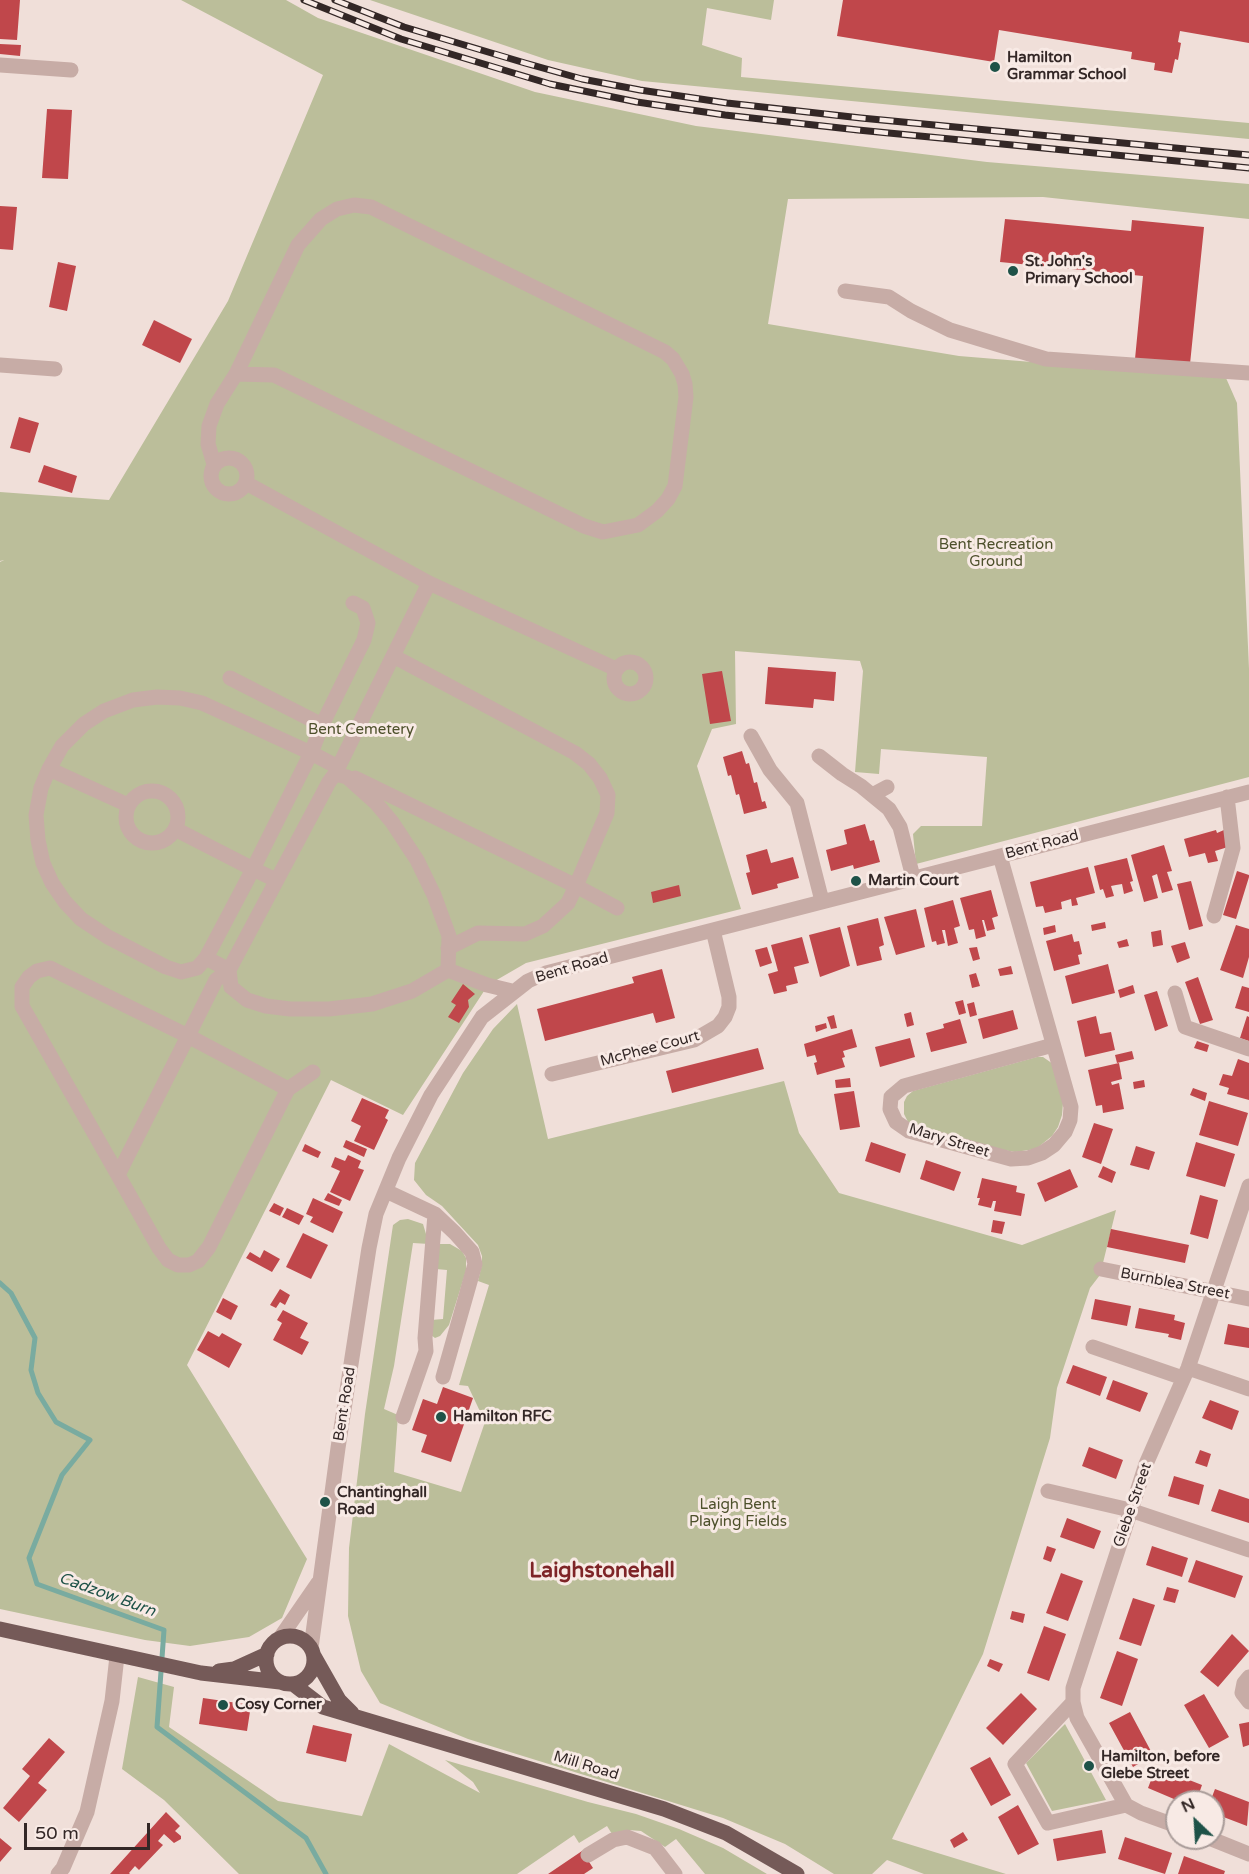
<!DOCTYPE html>
<style>
body{margin:0}
#map{position:relative;width:1249px;height:1874px;overflow:hidden;background:#f0dfd9;font-family:"Varela Round",sans-serif}
canvas{display:block}
.north{position:absolute;left:1165px;top:1790px;width:60px;height:60px;box-sizing:border-box;background:#f8eae5;border:2px solid #a99c99;border-radius:50%;rotate:335deg;font-size:16px;font-weight:700;line-height:24px;text-align:center;color:#332726}
.north::after{content:'';display:block;margin:auto;width:21px;height:27px;background:#1e5248;clip-path:polygon(50% 0,100% 100%,50% 72%,0 100%)}
.scale{position:absolute;left:24px;top:1823px;width:126px;height:27px;box-sizing:border-box;border:3px solid #332726;border-top:0;padding-left:8px;font-size:18px;line-height:21px;white-space:nowrap;color:#332726;-webkit-text-stroke:4px #f8eae5;paint-order:stroke}
</style>
<div id="map">
<canvas width="1249" height="1874"></canvas>
<div class="north">N</div>
<div class="scale">50 m</div>
</div>
<script>
const ctx = document.querySelector('canvas').getContext('2d');
ctx.lineJoin = 'round';
function fillPath(path, color) { ctx.fillStyle = color; ctx.fill(path, 'evenodd'); }
const toPath = rows => new Path2D(rows.map(r => 'M' + r).join(''));
function trace(path, color, width, dash) { ctx.strokeStyle = color; ctx.lineWidth = width; ctx.lineCap = dash ? 'butt' : 'round'; ctx.setLineDash(dash || []); ctx.stroke(path); }
function drawText(font, color, halo, rows, align = 'center') {
  ctx.font = font + ' "Varela Round",sans-serif'; ctx.lineWidth = 6; ctx.setLineDash([]); ctx.textBaseline = 'middle'; ctx.strokeStyle = halo; ctx.fillStyle = color; for (const [text, x, y, turn = 0] of rows) {
    ctx.save(); ctx.translate(x, y); ctx.rotate((+turn || 0) * Math.PI / 180); ctx.textAlign = isNaN(turn) ? turn : align; if (halo) ctx.strokeText(text, 0, 0); ctx.fillText(text, 0, 0); ctx.restore();
  }
}
fillPath(toPath([
 [181,0,286,0,318,18,535,92,696,126,987,162,1249,184,1249,219,1043,197,788,199,768,324,959,356,1226,378,1237,403,1249,669,1249,777,916,864,913,834,921,826,982,826,987,757,881,749,879,774,855,772,863,671,860,661,735,651,736,724,712,729,697,766,741,909,526,963,488,985,403,1115,331,1080,187,1365,307,1559,282,1618,249,1637,190,1646,145,1640,0,1609,0,562,4,560,0,561,0,492,109,500,228,301,323,75],
 [370,0,774,0,771,20,707,8,702,45,742,58,741,77,1249,123,1249,139,642,81,548,60],
 [517,1004,548,1139,784,1081,799,1133,839,1193,1022,1245,1116,1210,1100,1275,1090,1288,1057,1388,1050,1438,983,1654,892,1839,1006,1874,924,1874,887,1860,872,1874,834,1874,785,1844,723,1818,468,1739,380,1703,361,1671,348,1616,349,1548,365,1414,393,1225,400,1220,408,1219,423,1224,429,1244,413,1243,394,1366,384,1409,398,1415,394,1472,461,1492,485,1422,468,1386,459,1385,489,1285,478,1281,482,1264,482,1256,478,1245,442,1206,426,1195,414,1180,415,1163,463,1073,493,1029],
 [1037,1057,1043,1057,1053,1064,1063,1103,1062,1115,1058,1127,1052,1136,1036,1149,1015,1152,1003,1150,918,1128,908,1122,904,1114,904,1102,907,1096,913,1091],
 [439,1244,450,1244,462,1251,466,1258,466,1271,449,1325,440,1336,435,1338,431,1335,431,1320,443,1319,447,1270,436,1269],
 [138,1677,174,1687,169,1727,278,1801,362,1816,389,1744,480,1793,473,1782,445,1760,588,1802,636,1814,679,1829,723,1848,767,1874,705,1874,676,1839,665,1847,641,1831,629,1830,612,1834,607,1826,579,1843,574,1835,517,1874,239,1874,164,1800,122,1769],
 [1065,1724,1106,1800,1052,1811,1026,1763]
]), '#bbbe9a');
trace(toPath([
 [0,1283,11,1293,35,1338,31,1370,38,1393,56,1422,90,1440,62,1475,29,1558,37,1584,164,1630,157,1727,306,1838,326,1874]
]), '#79aba0', 5);
fillPath(toPath([
 [0,0,20,0,17,40,0,39],
 [843,0,1249,0,1249,43,1180,31,1178,42,1181,43,1178,60,1175,59,1172,73,1154,70,1155,63,1131,59,1132,52,999,30,994,62,837,36],
 [0,44,21,45,20,56,0,54],
 [47,109,72,110,68,179,42,178],
 [0,206,17,207,13,250,0,249],
 [1005,219,1131,231,1132,220,1204,227,1190,364,1135,359,1143,276,1000,262],
 [58,262,76,266,67,311,49,307],
 [154,320,192,339,180,363,142,345],
 [19,417,39,423,30,453,10,448],
 [44,465,77,476,72,493,38,482],
 [768,667,836,672,834,701,814,699,813,708,765,704],
 [722,671,731,721,710,724,702,674],
 [742,751,746,764,749,763,754,783,757,782,762,802,765,801,767,808,744,814,739,794,736,795,731,775,728,776,723,757],
 [865,824,870,841,874,840,880,862,854,869,853,865,831,871,826,850,847,844,844,830],
 [1216,830,1217,833,1224,830,1228,847,1215,851,1218,861,1208,863,1205,853,1189,857,1184,839],
 [1164,845,1172,871,1167,872,1173,890,1162,893,1157,874,1152,876,1158,898,1144,902,1131,855],
 [767,849,771,863,793,857,799,878,777,884,778,888,752,895,746,873,750,872,746,855],
 [1127,858,1133,881,1130,882,1133,891,1124,894,1122,884,1116,885,1111,886,1114,896,1106,898,1103,889,1100,890,1094,866],
 [1088,867,1095,893,1076,898,1078,905,1072,906,1071,899,1061,902,1062,909,1045,913,1043,906,1036,907,1030,882],
 [1237,871,1249,875,1249,877,1236,919,1223,915],
 [1191,881,1203,926,1189,930,1177,884],
 [679,885,681,896,653,903,651,892],
 [991,890,998,916,992,918,995,929,987,931,984,920,982,920,986,936,976,939,974,929,969,930,960,898],
 [953,900,960,926,954,928,958,943,948,946,945,930,942,930,945,943,937,945,936,941,932,942,924,908],
 [916,909,925,947,896,955,884,917],
 [878,918,884,945,879,947,882,960,857,966,847,926],
 [1105,922,1106,928,1092,931,1091,925],
 [1055,925,1056,932,1044,935,1043,928],
 [1236,925,1249,929,1249,957,1243,978,1220,970],
 [840,927,850,966,820,977,809,935],
 [1161,930,1163,945,1153,947,1151,932],
 [1072,934,1074,942,1079,941,1082,954,1078,955,1080,964,1054,971,1046,941],
 [802,937,809,963,794,967,798,983,786,986,787,991,774,994,768,974,778,971,771,945],
 [1127,939,1129,946,1119,948,1117,942],
 [1185,942,1190,958,1177,963,1171,946],
 [767,947,772,963,760,967,755,950],
 [977,947,980,959,973,961,969,948],
 [1108,964,1115,993,1072,1004,1065,976],
 [1011,966,1013,974,1000,976,998,969],
 [662,969,675,1018,656,1023,653,1013,545,1041,537,1009,634,983,632,977],
 [976,973,980,986,972,988,969,975],
 [1198,977,1213,1020,1200,1024,1185,982],
 [463,984,475,994,468,1000,469,1007,459,1023,448,1017,456,1005,451,1002],
 [1133,985,1135,993,1120,998,1118,990],
 [1242,986,1249,988,1249,1012,1235,1008],
 [1157,991,1168,1026,1155,1031,1144,995],
 [963,1000,966,1013,959,1015,955,1002],
 [974,1002,977,1015,970,1017,967,1004],
 [1013,1010,1018,1029,983,1039,978,1019],
 [911,1012,914,1025,907,1027,904,1014],
 [834,1015,837,1028,831,1029,827,1017],
 [1096,1016,1100,1034,1111,1032,1115,1050,1085,1057,1077,1021],
 [1247,1016,1249,1017,1249,1041,1240,1038],
 [960,1019,967,1043,931,1052,926,1033,944,1028,943,1024],
 [826,1023,827,1028,816,1032,815,1026],
 [852,1029,857,1047,843,1051,845,1057,842,1058,845,1067,817,1075,814,1063,817,1062,815,1055,807,1057,804,1044],
 [910,1038,915,1057,880,1067,875,1047],
 [1197,1041,1209,1045,1207,1052,1194,1048],
 [758,1048,764,1069,672,1093,666,1071],
 [1132,1051,1134,1059,1117,1063,1115,1055],
 [1238,1059,1249,1063,1249,1100,1227,1094,1229,1088,1219,1085,1223,1074,1232,1076],
 [1119,1063,1122,1079,1111,1082,1112,1085,1119,1083,1124,1109,1103,1113,1102,1105,1096,1106,1088,1070],
 [850,1078,851,1087,836,1088,835,1080],
 [1144,1080,1145,1087,1134,1089,1133,1082],
 [1193,1088,1207,1093,1205,1101,1190,1095],
 [854,1091,860,1127,840,1130,834,1094],
 [362,1098,389,1110,385,1118,388,1120,374,1150,354,1141,361,1126,351,1121],
 [1209,1101,1248,1113,1238,1146,1199,1135],
 [1094,1123,1113,1129,1101,1164,1082,1157],
 [346,1140,367,1149,364,1157,343,1147],
 [871,1142,906,1154,900,1173,865,1161],
 [1196,1142,1235,1154,1225,1187,1186,1176],
 [305,1144,321,1152,318,1158,302,1151],
 [1136,1146,1155,1152,1149,1170,1130,1165],
 [348,1155,361,1161,358,1168,364,1170,350,1201,330,1192,340,1171,331,1167,335,1157,345,1161],
 [926,1160,961,1172,954,1191,920,1179],
 [1103,1166,1116,1172,1112,1183,1098,1177],
 [1070,1169,1078,1187,1045,1202,1037,1183],
 [982,1178,1017,1186,1016,1192,1025,1194,1021,1216,994,1211,996,1201,993,1201,991,1208,978,1205,980,1198,977,1198],
 [328,1193,342,1200,339,1206,324,1200],
 [1200,1195,1218,1200,1208,1239,1190,1234],
 [313,1198,343,1212,333,1233,310,1222,313,1217,306,1214],
 [274,1203,284,1208,280,1216,269,1211],
 [287,1208,304,1216,299,1225,282,1217],
 [993,1220,1005,1222,1002,1234,991,1232],
 [1111,1229,1189,1245,1185,1263,1107,1247],
 [303,1233,328,1245,311,1279,286,1267],
 [264,1250,280,1259,272,1272,246,1258,250,1252,260,1258],
 [280,1289,290,1295,285,1305,280,1302,276,1308,270,1305],
 [223,1298,238,1306,231,1320,216,1312],
 [1095,1299,1131,1306,1127,1326,1091,1319],
 [1139,1308,1175,1315,1174,1320,1185,1323,1181,1340,1168,1337,1169,1334,1135,1328],
 [283,1310,308,1323,300,1338,309,1342,302,1355,273,1340,282,1323,277,1320],
 [1228,1324,1249,1328,1249,1348,1224,1344],
 [208,1331,219,1337,222,1333,242,1344,229,1368,197,1350],
 [1073,1365,1107,1377,1100,1396,1066,1383],
 [1113,1380,1148,1393,1140,1412,1106,1399],
 [443,1387,473,1398,451,1462,421,1452,427,1435,412,1430,423,1399,437,1404],
 [1210,1400,1239,1411,1232,1430,1202,1418],
 [1089,1447,1123,1460,1116,1479,1082,1466],
 [1200,1450,1211,1454,1207,1467,1195,1463],
 [1174,1476,1204,1485,1199,1505,1168,1496],
 [1219,1489,1249,1499,1249,1523,1211,1511],
 [1067,1518,1101,1531,1094,1549,1060,1537],
 [1047,1546,1056,1549,1051,1562,1043,1559],
 [1152,1546,1188,1558,1182,1577,1146,1565],
 [1196,1560,1243,1576,1235,1598,1188,1582],
 [1061,1573,1083,1581,1068,1621,1046,1613],
 [1167,1587,1179,1590,1175,1603,1163,1600],
 [1133,1598,1155,1605,1141,1646,1119,1639],
 [1012,1611,1025,1614,1023,1623,1010,1619],
 [1044,1626,1066,1634,1049,1681,1027,1673],
 [1232,1634,1249,1651,1218,1687,1200,1672],
 [1117,1651,1138,1659,1122,1706,1100,1698],
 [990,1659,1003,1664,999,1672,987,1666],
 [1021,1693,1037,1709,1003,1745,986,1728],
 [1204,1694,1229,1737,1209,1748,1184,1705],
 [203,1698,251,1705,247,1731,199,1724],
 [1130,1712,1153,1755,1133,1767,1109,1723],
 [1249,1722,1249,1745,1243,1747,1239,1724],
 [313,1725,352,1734,346,1762,306,1753],
 [49,1738,65,1752,38,1783,47,1790,19,1822,3,1808,30,1776,22,1769],
 [990,1757,1011,1795,991,1806,970,1768],
 [1156,1767,1202,1785,1196,1802,1181,1802,1148,1788],
 [1215,1789,1249,1802,1247,1826,1213,1813,1213,1802,1210,1802],
 [1018,1805,1039,1844,1018,1855,998,1817],
 [166,1812,180,1826,175,1831,181,1836,181,1839,174,1843,164,1834,158,1841,163,1845,139,1870,135,1866,129,1873,130,1874,110,1874],
 [1102,1830,1106,1853,1057,1861,1053,1839],
 [963,1832,968,1840,954,1848,950,1840],
 [1125,1837,1172,1853,1165,1874,1118,1859],
 [0,1838,12,1848,0,1862],
 [582,1851,593,1868,584,1874,548,1874],
 [1184,1856,1225,1871,1224,1874,1178,1874]
]), '#c0474b');
trace(toPath([
 [0,65,71,70],
 [845,291,889,297,911,311,950,330,1046,359,1249,373],
 [0,365,55,369],
 '211 476a18 18 0 1 1 36 0a18 18 0 1 1-36 0Z',
 [214,464,208,444,209,426,217,404,236,374,298,245,321,219,337,209,354,205,371,207,665,352,673,359,682,374,685,384,686,397,675,486,668,499,657,511,638,525,603,532,584,526,274,375,236,374],
 [246,483,429,583],
 [393,656,429,583,616,669],
 '614 678a16 16 0 1 1 32 0a16 16 0 1 1-32 0Z',
 [230,678,322,725],
 [751,736,770,770,797,803,822,901],
 [819,756,842,774,861,786,889,809,900,827,913,877],
 [49,769,128,805],
 [335,774,393,656,575,753,589,764,600,778,608,795,607,813,576,886,355,778],
 '126 817a26 26 0 1 1 52 0a26 26 0 1 1-52 0Z',
 [872,795,887,787],
 [175,829,253,869,311,753,338,767],
 [1000,856,1071,1107,1070,1120,1065,1132,1054,1145,1042,1153,1028,1158,1011,1159,909,1131,896,1122,890,1109,891,1097,904,1086,1053,1045],
 [1214,916,1233,848,1227,797],
 [448,948,478,933,525,934,543,926,568,903,576,886,617,908],
 [206,958,197,968,181,972,166,967,108,937,81,919,65,902,52,883,43,863,38,840,36,815,41,788,49,769,62,746,84,724,104,711,133,700,157,697,180,698,202,703,311,753,322,725,364,640,368,623,363,608,353,603],
 [448,970,449,936,434,895,417,860,392,822,376,803,347,777,335,774,329,782,229,970,231,987,247,1000,266,1006,290,1009,329,1009,372,1004,412,991,448,970,487,985,512,991],
 [1175,993,1185,1027,1249,1049],
 [552,1074,694,1040,718,1026,725,1017,729,1007,729,997,713,930],
 [288,1089,313,1072],
 [118,1175,22,1006,22,987,29,977,37,971,50,968,188,1036,288,1089,209,1247,198,1261,189,1265,178,1265,168,1260,159,1248,118,1175,188,1036,216,980,229,970,206,958,253,869,276,880],
 [386,1191,435,1214,455,1233,472,1252,475,1264,443,1377],
 [1101,1269,1249,1299],
 [1093,1347,1183,1378],
 [1188,1368,1249,1389],
 [403,1417,426,1351,425,1338,435,1214],
 [1048,1491,1130,1510,1249,1550],
 [280,1638,318,1583],
 [311,1648,338,1448,369,1248,376,1214,399,1158,431,1095,482,1017,528,981,546,973,1249,792],
 [1249,1677,1244,1683,1242,1693,1249,1702],
 [1073,1702,1015,1764,1048,1823,1126,1805],
 [1177,1826,1141,1813,1126,1805,1077,1718,1073,1702,1073,1688,1146,1464,1188,1368,1249,1186],
 [1209,1838,1249,1854],
 [588,1855,613,1840,627,1837,655,1848,675,1874],
 [58,1874,63,1868,87,1812,112,1701,117,1656]
]), '#c7aca6', 15);
trace(toPath([
 [0,1629,201,1673,280,1682],
 '266 1660a24 24 0 1 1 48 0a24 24 0 1 1-48 0Z',
 [314,1656,339,1700,352,1713],
 [219,1671,234,1669,267,1654],
 [293,1684,323,1707,664,1809,726,1833,797,1874]
]), '#755a58', 15);
const rail = toPath([
 [304,0,401,39,550,84,637,102,725,115,858,130,1249,168],
 [335,0,404,27,525,63,582,79,640,90,727,103,861,118,1249,155]
]);
trace(rail, '#332726', 7);
trace(rail, '#f8eae5', 4.5, [14]);
for (const [x, y, r, color] of [
 [995,67,6,"#1e5248"],
 [1013,271,6,"#1e5248"],
 [856,881,6,"#1e5248"],
 [441,1417,6,"#1e5248"],
 [325,1502,6,"#1e5248"],
 [223,1705,6,"#1e5248"],
 [1089,1766,6,"#1e5248"]
]) { const dot = new Path2D(); dot.arc(x, y, r, 0, 2 * Math.PI); ctx.fillStyle = color; ctx.fill(dot); trace(dot, '#f8eae5', 2); }
drawText('bold 15px', '#332726', '#f8eae5', [
 ["Hamilton",1007,58],
 ["Grammar School",1007,75],
 ["St. John's",1025,262],
 ["Primary School",1025,279],
 ["Martin Court",868,881],
 ["Hamilton RFC",453,1417],
 ["Chantinghall",337,1493],
 ["Road",337,1510],
 ["Cosy Corner",235,1705],
 ["Hamilton, before",1101,1757],
 ["Glebe Street",1101,1774]
], 'left');
drawText('15px', '#4d502b', '#f8eae5', [
 ["Bent Recreation",996,545],
 ["Ground",996,562],
 ["Bent Cemetery",361,730],
 ["Laigh Bent",738,1505],
 ["Playing Fields",738,1522]
]);
drawText('15px', '#332726', '#f8eae5', [
 ["Bent Road",1042,845,-15],
 ["Bent Road",572,968,-16],
 ["McPhee Court",650,1049,-15],
 ["Mary Street",949,1141,17],
 ["Burnblea Street",1175,1284,11],
 ["Bent Road",345,1404,-81],
 ["Glebe Street",1133,1505,-71],
 ["Mill Road",586,1766,17]
]);
drawText('italic 16px', '#1e5248', '#f8eae5', [
 ["Cadzow Burn",107,1595,20]
]);
drawText('bold 21px', '#7e2427', '#f8eae5', [
 ["Laighstonehall",602,1571]
]);
</script>
